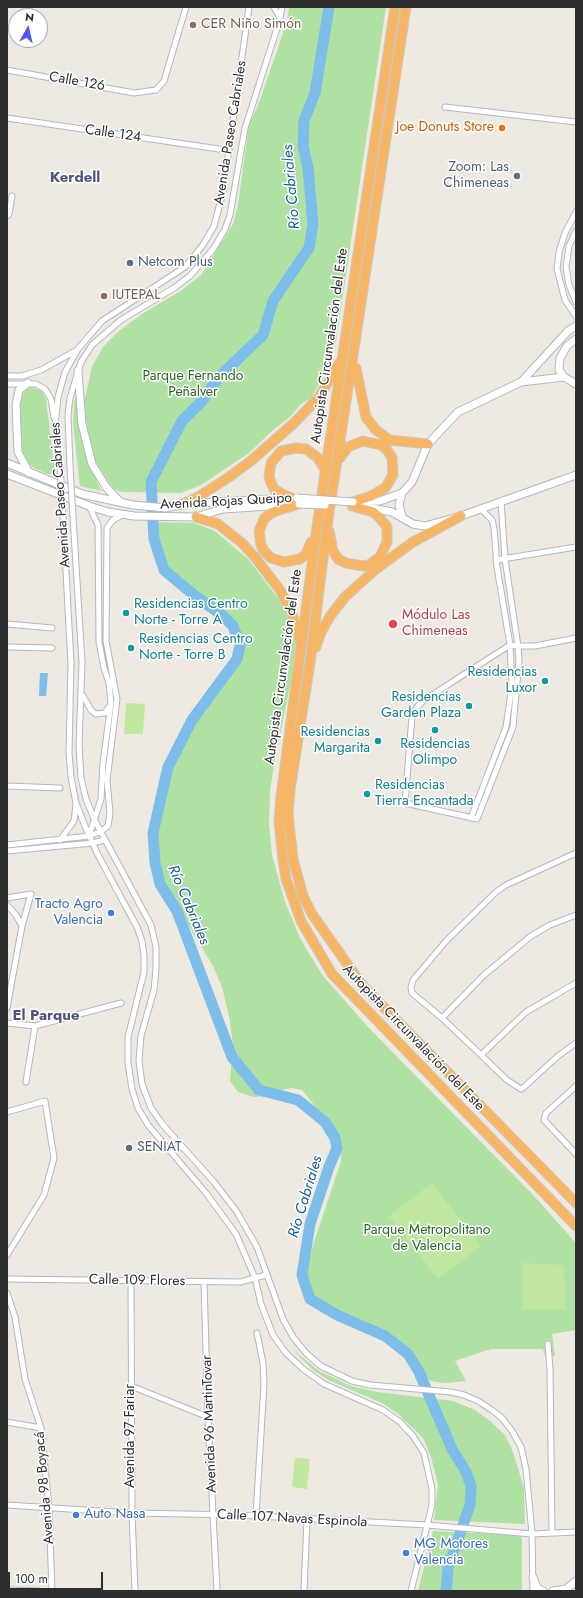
<!DOCTYPE html>
<meta charset="utf-8">
<style>
body{margin:0}
#map{position:relative;width:583px;height:1598px;overflow:hidden;background:#eeeae2;font-family:Jost,sans-serif}
canvas{display:block}
.frame{position:absolute;inset:0;border:8px solid #2e2e2e;pointer-events:none}
.north{position:absolute;left:8px;top:8px;width:40px;height:40px;box-sizing:border-box;background:#fff;border:1px solid #ababab;border-radius:50%;rotate:8deg;font-size:11px;font-weight:700;line-height:16px;text-align:center;color:#2e2e2e}
.north::after{content:'';display:block;margin:auto;width:14px;height:18px;background:#4c56f1;clip-path:polygon(50% 0,100% 100%,50% 72%,0 100%)}
.scale{position:absolute;left:8px;top:1572px;width:95px;height:18px;box-sizing:border-box;border:2px solid #2e2e2e;border-top:0;padding-left:5px;font-size:12px;line-height:14px;white-space:nowrap;color:#2e2e2e;-webkit-text-stroke:3px #fff;paint-order:stroke}
</style>
<div id="map">
<canvas width="583" height="1598"></canvas>
<div class="frame"></div>
<div class="north">N</div>
<div class="scale">100 m</div>
</div>
<script>
const ctx = document.querySelector('canvas').getContext('2d');
ctx.lineJoin = 'round';
function fillPath(path, color) { ctx.fillStyle = color; ctx.fill(path, 'evenodd'); }
const toPath = rows => new Path2D(rows.map(r => 'M' + r).join(''));
function trace(path, color, width, dash) { ctx.strokeStyle = color; ctx.lineWidth = width; ctx.lineCap = dash ? 'butt' : 'round'; ctx.setLineDash(dash || []); ctx.stroke(path); }
function drawText(font, color, halo, rows, align = 'center') {
  ctx.font = font + ' Jost,sans-serif'; ctx.lineWidth = 3; ctx.setLineDash([]); ctx.textBaseline = 'middle'; ctx.strokeStyle = halo; ctx.fillStyle = color; for (const [text, x, y, turn = 0] of rows) {
    ctx.save(); ctx.translate(x, y); ctx.rotate((+turn || 0) * Math.PI / 180); ctx.textAlign = isNaN(turn) ? turn : align; if (halo) ctx.strokeText(text, 0, 0); ctx.fillText(text, 0, 0); ctx.restore();
  }
}
fillPath(toPath([
 [289,7,386,7,335,348,331,364,311,398,300,405,290,417,273,430,249,453,201,485,181,493,122,492,113,489,94,459,87,433,84,403,92,366,103,347,119,331,142,314,182,290,201,275,233,224,238,205,249,124,257,108,287,22],
 [30,387,42,391,46,399,55,474,47,474,32,467,27,461,21,448,21,399,25,389],
 [75,395,89,463,101,491,80,486,73,423],
 [152,522,194,523,215,531,248,559,278,598,288,615,296,643,294,667,275,759,270,791,269,824,272,855,285,902,301,940,323,976,369,1028,535,1197,576,1243,576,1330,552,1334,555,1356,545,1356,543,1349,491,1349,455,1361,466,1381,445,1383,430,1381,402,1347,349,1319,325,1311,312,1300,305,1276,314,1242,341,1161,341,1147,331,1126,302,1090,292,1088,277,1091,268,1096,254,1097,238,1092,230,1081,233,1046,230,1021,222,987,213,966,162,882,156,863,154,843,155,822,161,793,172,758,184,730,233,667,239,653,238,630,224,611,162,567],
 [291,1348,319,1371,351,1386,377,1392,453,1401,475,1410,490,1421,505,1435,513,1452,524,1488,525,1524,434,1520,438,1485,431,1457,423,1438,397,1413,382,1403,328,1380,312,1369],
 [433,1531,522,1535,522,1591,418,1591]
]), '#afe1a2');
fillPath(toPath([
 [126,703,145,704,143,734,124,734],
 [432,1183,481,1246,438,1279,389,1216],
 [522,1263,564,1265,566,1310,522,1310],
 [295,1458,310,1459,307,1489,292,1487]
]), '#bfe79e');
fillPath(toPath([
 [40,673,48,673,46,696,39,696]
]), '#7cbee9');
trace(toPath([
 [329,7,315,93,304,121,303,146,308,168,313,224,309,248,273,301,263,335,218,378,202,401,182,421,151,482,154,539,164,570,194,595,223,616,233,626,240,645,237,659,192,720,168,767,153,833,155,863,160,884,177,911,232,1057,259,1090,298,1100,325,1122,335,1138,337,1148,329,1167,310,1224,302,1275,310,1299,337,1315,385,1336,408,1354,419,1372,452,1449,466,1472,471,1486,470,1505,448,1568,446,1591]
]), '#7cbee9', 11);
const street = toPath([
 [274,7,280,18],
 [7,70,134,93,156,90,164,81,186,7],
 [445,107,576,122],
 [7,118,219,149],
 [576,212,565,233,559,252,557,269,565,300,576,316],
 [7,216,9,214,12,196],
 [576,231,569,246,566,267,569,285,576,302],
 [7,376,22,376,41,370,77,350],
 [7,384,36,384,45,389,51,399,54,417],
 [60,466,55,426,58,397,65,372,78,349,102,321,185,267,203,245,214,226,223,192,249,7],
 [70,467,68,415,70,398,81,362,92,345,121,320,174,288,190,276,214,248,225,229,230,215,245,128,280,19,282,7],
 [501,501,505,559,518,646,519,660,513,727,477,819,405,803,412,717,416,708,424,700,510,645,518,646,535,646,576,638],
 [89,506,98,525,99,642,104,668,109,683,111,703,103,763,101,799,89,836],
 [63,517,71,663,69,753,71,777,76,803,85,826,98,855,137,927,142,941,144,956,144,972,128,1037,128,1063,132,1089,138,1108,148,1125,206,1193,236,1234,255,1278,261,1304,273,1335,286,1353,303,1369,324,1384,383,1410,400,1422,413,1436,424,1453,432,1489,432,1505,411,1591],
 [73,517,82,662,79,745,81,778,86,799,95,821,151,925,156,947,156,969,154,990,141,1036,139,1061,142,1084,151,1108,163,1125,214,1182,237,1212,257,1247,283,1319,293,1337,306,1353,321,1366,352,1381,370,1385,451,1392,464,1395,478,1401,492,1410,502,1418,512,1431,521,1447,526,1469,532,1534,533,1591],
 [496,560,576,547],
 [7,624,52,628],
 [7,647,52,648],
 [83,696,91,710,96,714,105,713,109,707],
 [7,786,60,788],
 [471,818,506,727,512,686,510,645,497,567,494,528,492,520,480,508],
 [60,840,74,821,76,804],
 [7,845,89,836,100,832,108,826,110,813,107,780,117,699,106,641,107,528,113,520,124,514],
 [7,851,93,843,105,840],
 [7,898,31,894,22,926],
 [7,905,16,915,22,926,7,1008],
 [576,915,550,925,531,936,484,975,442,1018,481,1055,526,1012,576,983],
 [442,1018,412,993,411,987,413,980,447,940,496,892,506,885,576,853],
 [7,1023,35,1026,121,1003],
 [481,1055,507,1080,521,1089,524,1087,558,1056,576,1043],
 [26,1082,35,1026],
 [576,1086,546,1113,544,1120,576,1154],
 [7,1112,45,1101,54,1158,44,1195,7,1255],
 [7,1279,240,1282,266,1275],
 [131,1280,132,1513,135,1591],
 [204,1282,208,1417,217,1591],
 [7,1293,15,1317,25,1379,41,1428,49,1507,52,1591],
 [548,1344,550,1369,552,1533],
 [131,1386,208,1417],
 [7,1422,41,1428],
 [7,1505,132,1513,238,1515,427,1525,532,1534,576,1532],
 [256,1515,264,1384,263,1363,257,1333],
 [7,1590,39,1591],
 [304,1591,307,1520]
]);
const secondary = toPath([
 [576,339,567,346,560,358,559,370,564,377,576,384],
 [78,371,82,424,92,464,106,487,120,502],
 [521,382,564,377],
 [28,383,19,390,16,405,18,452,29,473],
 [7,463,82,494,133,505,166,508,183,504,289,498],
 [7,474,89,506,108,512,134,516,196,517,223,509,285,505],
 [402,493,399,505,402,516],
 [357,502,380,501,402,493,412,482,428,444,458,412,521,382,568,331,576,326],
 [367,507,392,512,413,524,425,526,461,516,576,475],
 [533,1577,537,1588,543,1591],
 [553,1591,567,1589],
 [564,1591,576,1581]
]);
const highway = toPath([
 [395,7,317,527,281,796,279,821,283,860,286,879,301,921,332,974,576,1226],
 [406,7,327,526,310,663,290,790,288,814,293,859,303,896,312,914,362,985,576,1203],
 [356,368,366,417,375,429,389,440,428,444],
 [340,458,348,447,363,441,381,445,387,450,392,457,393,475,385,488,371,496,353,502],
 [292,498,282,494,274,489,271,483,269,476,271,463,281,451,296,448,306,449,318,458,326,471],
 [183,504,198,497,229,477,252,460,294,423,319,397,340,362],
 [299,504,279,510,271,513,264,519,259,531,261,545,264,551,271,558,284,562,300,559,306,554,311,542],
 [196,517,218,524,242,543,254,556,280,590,291,611,300,640],
 [329,531,333,551,338,559,346,563,363,566,369,565,380,557,387,542,387,527,379,517,373,512,352,506],
 [316,647,321,632,331,615,345,597,376,569,413,542,461,516]
]);
trace(street, '#b5b6c0', 7);
trace(secondary, '#b5b6c0', 9);
trace(highway, '#c9c9c9', 11);
trace(street, '#fff', 5);
trace(secondary, '#fff', 7);
trace(highway, '#f6b665', 9);
const streetBridge = toPath([
 [60,466,63,517],
 [70,467,73,517]
]);
const secondaryBridge = toPath([
 [297,498,353,502],
 [299,504,325,505]
]);
trace(streetBridge, '#b5b6c0', 7, []);
trace(secondaryBridge, '#b5b6c0', 9, []);
trace(streetBridge, '#fff', 5);
trace(secondaryBridge, '#fff', 7);
for (const [x, y, r, color] of [
 [193,25,4,"#8d6e63"],
 [502,128,4,"#e8710a"],
 [517,176,4,"#5c6f8a"],
 [130,263,4,"#5c6f8a"],
 [104,296,4,"#8d6e63"],
 [126,613,4,"#0f9aa8"],
 [393,624,5,"#e0444e"],
 [131,648,4,"#0f9aa8"],
 [545,681,4,"#0f9aa8"],
 [469,706,4,"#0f9aa8"],
 [435,730,4,"#0f9aa8"],
 [378,741,4,"#0f9aa8"],
 [367,794,4,"#0f9aa8"],
 [111,913,4,"#3f7fe0"],
 [129,1148,4,"#5c6f8a"],
 [76,1515,4,"#3f7fe0"],
 [406,1553,4,"#3f7fe0"]
]) { const dot = new Path2D(); dot.arc(x, y, r, 0, 2 * Math.PI); ctx.fillStyle = color; ctx.fill(dot); trace(dot, '#fff', 1.5); }
drawText('14px', '#785e54', '#fff', [
 ["CER Niño Simón",201,25],
 ["IUTEPAL",112,296]
], 'left');
drawText('14px', '#2e2e2e', '#fff', [
 ["Calle 126",77,82,10],
 ["Avenida Paseo Cabriales",231,133,-81],
 ["Calle 124",113,134,8],
 ["Autopista Circunvalación del Este",330,346,-82],
 ["Avenida Paseo Cabriales",61,495,-94],
 ["Avenida Rojas Queipo",226,502,-3],
 ["Autopista Circunvalación del Este",284,667,-82],
 ["Autopista Circunvalación del Este",413,1038,46],
 ["Calle 109 Flores",137,1281,1],
 ["Avenida 96 MartinTovar",210,1424,-92],
 ["Avenida 97 Fariar",131,1436,-90],
 ["Avenida 98 Boyacá",45,1488,-95],
 ["Calle 107 Navas Espinola",292,1519,3]
]);
drawText('14px', '#c56008', '#fff', [
 ["Joe Donuts Store",494,128]
], 'right');
drawText('14px', '#4e5e75', '#fff', [
 ["Zoom: Las",509,168,"right"],
 ["Chimeneas",509,184,"right"],
 ["Netcom Plus",138,263],
 ["SENIAT",137,1148]
], 'left');
drawText('14px', '#266920', '#fff', [
 ["Parque Fernando",193,377],
 ["Peñalver",193,393],
 ["Parque Metropolitano",427,1231],
 ["de Valencia",427,1247]
]);
drawText('14px', '#0d838f', '#fff', [
 ["Residencias Centro",134,605],
 ["Norte - Torre A",134,621],
 ["Residencias Centro",139,640],
 ["Norte - Torre B",139,656],
 ["Residencias",537,673,"right"],
 ["Luxor",537,689,"right"],
 ["Residencias",461,698,"right"],
 ["Garden Plaza",461,714,"right"],
 ["Residencias",370,733,"right"],
 ["Margarita",370,749,"right"],
 ["Residencias",435,745,"center"],
 ["Olimpo",435,761,"center"],
 ["Residencias",375,786],
 ["Tierra Encantada",375,802]
], 'left');
drawText('14px', '#be3a42', '#fff', [
 ["Módulo Las",402,616],
 ["Chimeneas",402,632]
], 'left');
drawText('14px', '#366cbe', '#fff', [
 ["Tracto Agro",103,905,"right"],
 ["Valencia",103,921,"right"],
 ["Auto Nasa",84,1515],
 ["MG Motores",414,1545],
 ["Valencia",414,1561]
], 'left');
drawText('bold 15px', '#50527d', '#fff', [
 ["Kerdell",75,178],
 ["El Parque",46,1016]
]);
drawText('italic 15px', '#155c9a', '#fff', [
 ["Río Cabriales",292,187,-95],
 ["Río Cabriales",188,905,67],
 ["Río Cabriales",306,1197,-73]
]);
</script>
